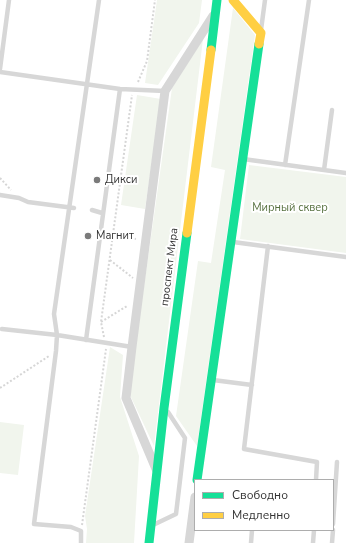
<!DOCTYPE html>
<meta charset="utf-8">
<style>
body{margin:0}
#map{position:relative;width:346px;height:543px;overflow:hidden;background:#fff;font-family:"Nunito Sans",sans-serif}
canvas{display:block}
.legend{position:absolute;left:194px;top:479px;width:140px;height:52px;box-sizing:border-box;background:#fff;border:1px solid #adadad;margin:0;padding:5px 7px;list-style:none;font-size:12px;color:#333}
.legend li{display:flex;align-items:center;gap:8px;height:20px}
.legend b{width:20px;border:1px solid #adadad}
</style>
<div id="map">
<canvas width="346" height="543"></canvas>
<ul class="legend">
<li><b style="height:5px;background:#16e098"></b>Свободно</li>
<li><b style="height:5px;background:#ffcf43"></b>Медленно</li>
</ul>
</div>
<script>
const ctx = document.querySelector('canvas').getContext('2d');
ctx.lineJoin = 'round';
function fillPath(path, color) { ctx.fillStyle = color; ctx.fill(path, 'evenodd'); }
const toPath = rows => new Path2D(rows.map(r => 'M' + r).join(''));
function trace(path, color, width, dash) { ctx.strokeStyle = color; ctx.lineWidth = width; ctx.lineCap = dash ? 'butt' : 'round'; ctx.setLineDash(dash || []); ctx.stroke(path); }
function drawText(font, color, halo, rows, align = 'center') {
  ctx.font = font + ' "Nunito Sans",sans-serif'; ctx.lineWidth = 4; ctx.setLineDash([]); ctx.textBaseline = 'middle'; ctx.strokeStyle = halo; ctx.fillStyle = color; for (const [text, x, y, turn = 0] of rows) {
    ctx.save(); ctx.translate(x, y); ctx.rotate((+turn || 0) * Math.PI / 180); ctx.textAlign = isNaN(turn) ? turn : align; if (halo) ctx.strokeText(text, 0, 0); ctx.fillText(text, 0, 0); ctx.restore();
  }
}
fillPath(toPath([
 [157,0,202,0,199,23,158,85,145,83],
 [233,8,255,35,197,446,176,416,198,261,211,263,225,170,211,167],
 [203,39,154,446,129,393,172,88],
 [137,95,161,99,145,209,121,205],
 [249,165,346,177,346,253,240,239],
 [110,347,123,355,120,397,139,456,134,543,86,543,87,529,85,516],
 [0,422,24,425,18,475,0,473]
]), '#f1f5ed');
trace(toPath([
 [138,82,147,61,155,0],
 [0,178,11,190],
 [107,235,136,239],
 [110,260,133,278],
 [101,322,127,306],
 [104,337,101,322,132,95],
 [0,388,49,356],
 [82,525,106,349]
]), '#d6d6d6', 2, [2, 2]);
trace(toPath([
 [261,30,265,0],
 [0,69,9,0],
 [0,72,120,89,165,91],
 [243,159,346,173],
 [285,165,309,0],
 [324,170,332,110],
 [0,195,19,198,28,202,74,208],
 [92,210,102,213],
 [233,242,346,257],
 [268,246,244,449,317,462,316,480],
 [2,329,57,335,132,347],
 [86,340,120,89],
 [213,380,252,385],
 [333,524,337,462],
 [153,525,176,514,185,438,168,412],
 [81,543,81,531,71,527,34,524,56,351,57,335,54,314,99,0],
 [251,543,252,530],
 [313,543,314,530],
 [332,543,333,530]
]), '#d7d7d7', 4.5);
trace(toPath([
 [156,469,126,398,132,347,165,91,213,16],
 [189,543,195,497]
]), '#d7d7d7', 9);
trace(toPath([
 [211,50,217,0],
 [197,480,259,44],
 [149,543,164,408,187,233]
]), '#16e098', 9);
trace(toPath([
 [233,0,261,33,259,44],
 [187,233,211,50]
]), '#ffcf43', 9);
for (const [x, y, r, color] of [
 [97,180,4,"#7a7a7a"],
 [88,236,4,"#7a7a7a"]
]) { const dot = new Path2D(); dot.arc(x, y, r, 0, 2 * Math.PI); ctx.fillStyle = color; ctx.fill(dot); trace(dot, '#fff', 1.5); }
drawText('11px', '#333', '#fff', [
 ["Дикси",105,180],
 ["Магнит",96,236]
], 'left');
drawText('11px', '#56703f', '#fff', [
 ["Мирный сквер",290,208]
]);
drawText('11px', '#333', '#fff', [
 ["проспект Мира",170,267,-83]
]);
</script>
